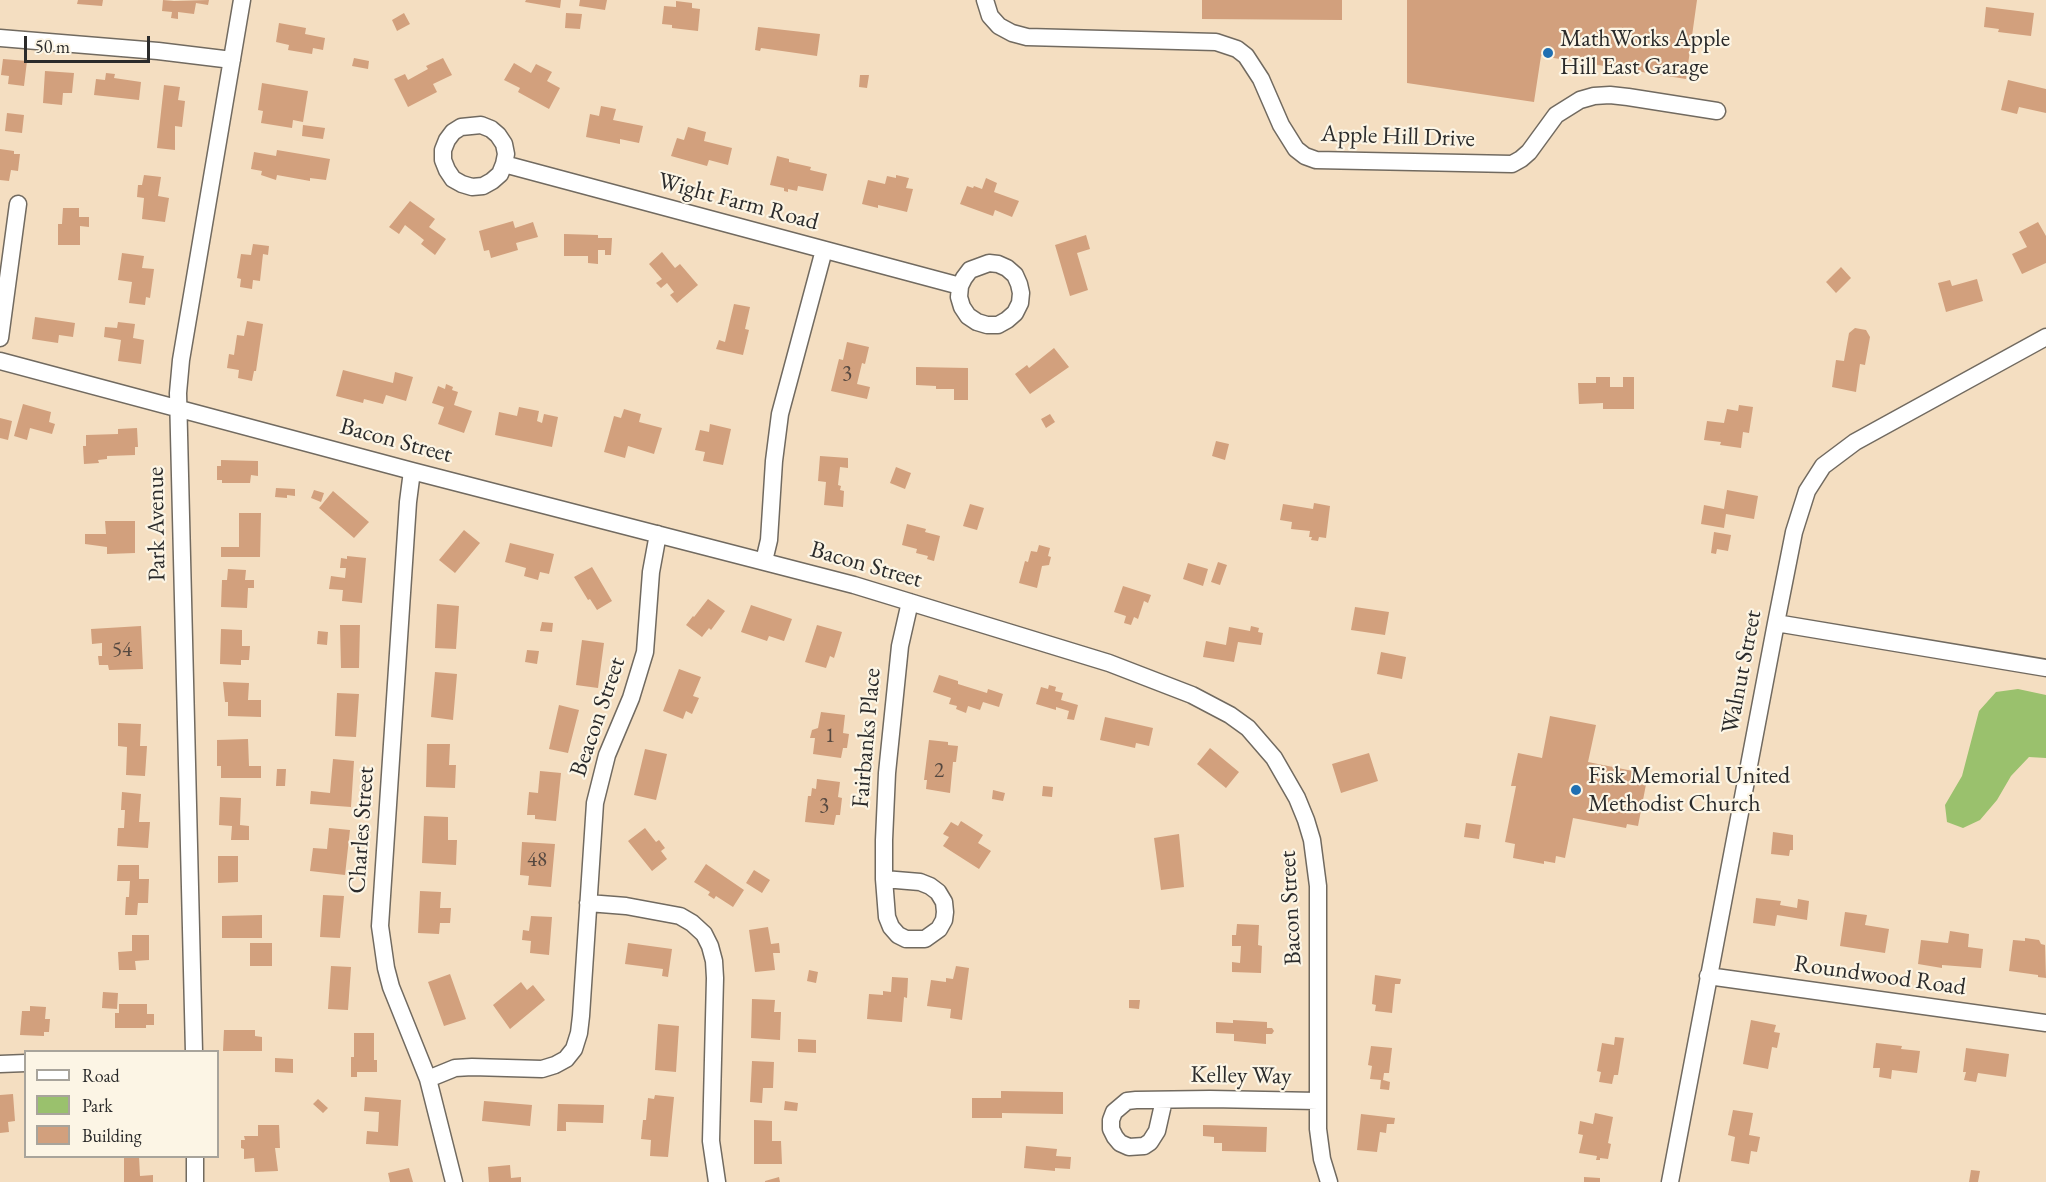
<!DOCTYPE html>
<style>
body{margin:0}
#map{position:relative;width:2046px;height:1182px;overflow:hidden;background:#f4dec1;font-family:"EB Garamond",serif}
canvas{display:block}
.legend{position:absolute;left:24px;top:1050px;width:195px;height:108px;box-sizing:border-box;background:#fcf5e5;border:2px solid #a8a49b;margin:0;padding:8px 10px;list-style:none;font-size:18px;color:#2b2b2b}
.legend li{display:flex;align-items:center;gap:12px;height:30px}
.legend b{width:30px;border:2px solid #a8a49b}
.scale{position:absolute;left:24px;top:36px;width:126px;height:27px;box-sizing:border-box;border:3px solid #2b2b2b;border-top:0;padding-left:8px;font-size:18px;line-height:21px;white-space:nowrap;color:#2b2b2b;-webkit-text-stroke:4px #fcf5e5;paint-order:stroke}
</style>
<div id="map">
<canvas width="2046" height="1182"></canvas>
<ul class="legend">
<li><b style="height:8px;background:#fff"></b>Road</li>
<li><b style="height:16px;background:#9ac16d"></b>Park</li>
<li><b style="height:16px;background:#d2a07d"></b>Building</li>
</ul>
<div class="scale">50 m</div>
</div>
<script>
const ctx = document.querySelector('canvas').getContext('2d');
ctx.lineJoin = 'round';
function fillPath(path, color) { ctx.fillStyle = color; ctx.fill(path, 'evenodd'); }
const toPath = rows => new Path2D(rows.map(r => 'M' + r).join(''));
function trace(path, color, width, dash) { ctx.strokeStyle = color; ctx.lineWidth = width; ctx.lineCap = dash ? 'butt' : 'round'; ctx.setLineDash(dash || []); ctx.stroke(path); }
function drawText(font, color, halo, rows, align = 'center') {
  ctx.font = font + ' "EB Garamond",serif'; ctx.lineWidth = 4.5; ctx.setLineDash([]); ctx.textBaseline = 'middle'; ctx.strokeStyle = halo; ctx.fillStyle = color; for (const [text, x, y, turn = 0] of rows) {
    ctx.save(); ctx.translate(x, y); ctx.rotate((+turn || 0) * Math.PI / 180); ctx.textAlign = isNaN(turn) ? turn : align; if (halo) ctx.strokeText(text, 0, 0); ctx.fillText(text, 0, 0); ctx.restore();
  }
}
fillPath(toPath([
 [2018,689,2046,695,2046,758,2029,757,2011,776,1997,800,1980,820,1963,828,1947,822,1945,805,1962,776,1979,711,1996,692]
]), '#9ac16d');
fillPath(toPath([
 [78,0,103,0,102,6,77,4],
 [163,0,174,1,209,0,208,5,196,3,194,14,178,12,178,19,171,18,172,12,162,11],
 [526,0,561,0,560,8,525,2],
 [580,0,607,0,605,10,579,6],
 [1202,0,1342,0,1342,20,1202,19],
 [1407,0,1697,0,1686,79,1541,56,1534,102,1407,83],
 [676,1,692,3,692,8,700,9,698,31,672,28,672,25,662,24,664,6,676,7],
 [1986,7,2034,13,2031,36,1998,32,1999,29,1984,27],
 [404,13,410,24,397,31,392,20],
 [566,13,582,14,580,29,565,28],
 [279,23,306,28,305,34,325,38,323,50,313,48,312,54,288,50,289,45,276,42],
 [758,27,820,34,817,56,761,48,760,51,755,50],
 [354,58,369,61,368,69,352,66],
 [443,58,452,75,433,84,437,92,408,107,394,79,405,74,408,80,428,69,426,66],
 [3,59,27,61,24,86,8,84,9,76,1,75],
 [514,63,531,73,536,64,552,72,547,81,560,88,549,109,518,92,520,88,504,80],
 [45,71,74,73,72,93,63,93,62,105,43,103],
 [106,73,115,74,114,78,141,82,139,100,94,95,96,79,105,80],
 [860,75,869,75,867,88,859,87],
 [2008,80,2046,89,2046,113,2019,107,2017,114,2001,110],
 [262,83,308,91,303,122,293,120,292,128,261,123,263,111,258,110],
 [164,85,180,87,178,100,185,101,182,127,175,126,175,150,157,148],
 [601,106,616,109,613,120,643,126,639,143,620,139,620,144,586,137,590,114,599,116],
 [7,113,24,115,22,133,5,131],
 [303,125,325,128,323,139,302,136],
 [688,127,706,132,704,141,732,148,728,165,709,160,707,166,671,156,677,138,684,140],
 [0,149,14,151,14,154,20,154,18,171,11,170,9,181,0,180],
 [277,150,330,159,326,180,310,178,310,181,277,175,276,180,261,175,262,171,251,169,254,152,276,156],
 [777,156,789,159,789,162,811,167,810,170,827,174,823,191,798,186,797,191,788,189,788,192,784,191,784,188,770,185],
 [144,175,161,177,158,196,169,198,165,222,142,219,144,198,137,197,138,185,142,185],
 [896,175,909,178,906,188,913,189,907,212,878,205,878,208,862,204,868,180,885,184,887,176,896,178],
 [986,178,997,183,994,192,1019,201,1012,217,995,210,993,216,960,204,967,186,973,188,974,186,982,189],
 [410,201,435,219,429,227,446,239,435,255,421,244,424,240,405,225,399,234,389,227],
 [63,208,79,208,79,217,89,217,89,227,80,226,80,245,58,245,58,224,62,224],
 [513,221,515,228,533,222,538,237,516,243,518,250,491,258,489,250,484,251,479,231],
 [2038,222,2046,236,2046,263,2022,274,2012,254,2027,247,2019,232],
 [564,234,598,235,598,238,612,238,611,255,605,255,605,250,598,250,598,264,588,263,588,256,564,256],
 [1086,235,1090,249,1077,253,1088,290,1070,296,1055,245],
 [253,244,269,246,268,255,263,254,260,281,253,280,252,289,240,287,241,279,237,278,241,254,251,255],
 [662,252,675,268,680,264,698,285,677,303,670,295,674,292,667,283,661,288,656,283,662,279,649,264],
 [122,253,144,256,142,268,154,269,150,298,146,297,145,305,129,303,132,282,118,280],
 [1841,267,1851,278,1836,293,1826,282],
 [1977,279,1983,301,1946,312,1938,283,1950,280,1952,286],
 [734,304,750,307,745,329,749,330,743,355,716,349,719,340,725,342],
 [35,317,75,323,73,337,59,335,58,343,32,339],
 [247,321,263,324,256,371,254,371,252,381,238,378,239,370,227,368,229,354,234,355,237,335,244,336],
 [118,322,135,324,133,338,144,340,141,364,118,361,121,340,104,337,105,327,117,328],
 [1855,328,1866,330,1870,337,1865,365,1860,364,1856,392,1832,387,1836,360,1844,361,1849,333],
 [847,342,869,347,865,364,862,363,857,384,870,387,867,399,831,391,839,359,843,360],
 [1054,348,1069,367,1030,394,1015,374,1027,365,1029,368],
 [916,367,968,368,968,400,954,400,954,389,936,389,936,386,916,385],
 [343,370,393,383,395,372,413,377,406,401,386,395,383,404,364,399,363,403,336,396],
 [1596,377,1610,377,1610,387,1623,387,1623,377,1634,377,1634,409,1603,409,1603,403,1579,404,1578,383,1596,383],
 [446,384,453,387,452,390,458,392,454,405,472,411,464,433,438,424,444,407,432,403,438,386,445,389],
 [23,404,51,412,49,422,55,424,52,434,30,428,27,440,14,436],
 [1739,405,1753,407,1749,433,1743,432,1741,448,1720,445,1721,442,1704,440,1707,421,1724,423,1727,409,1738,411],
 [519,407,539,411,537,421,542,423,544,414,558,417,552,447,495,435,499,412,517,416],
 [624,409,641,414,639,422,662,428,654,454,628,446,625,458,604,452,614,416,621,418],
 [1050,414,1055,422,1046,428,1041,419],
 [0,418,12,421,8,440,0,438],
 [710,424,731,429,723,465,703,461,705,452,695,450,700,430,709,432],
 [137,428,138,447,135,447,135,455,107,456,107,459,98,460,99,463,84,464,83,446,86,446,86,435,118,434,118,429],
 [1216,441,1229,444,1225,460,1212,456],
 [820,456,848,458,848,468,840,467,838,485,841,486,840,490,844,491,843,507,824,505,826,482,818,481],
 [221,460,258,461,258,476,251,475,250,483,222,483,222,480,217,480,217,466,221,466],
 [896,467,911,473,905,489,890,483],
 [276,488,295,489,295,496,287,495,287,498,275,497],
 [314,490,324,493,321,502,311,498],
 [1727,490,1758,496,1754,519,1726,514,1724,528,1701,524,1704,505,1724,509],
 [333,491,369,522,354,538,319,508],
 [1314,503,1330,506,1326,538,1319,537,1318,541,1311,540,1312,537,1309,537,1310,531,1291,529,1292,522,1280,520,1283,504,1313,509],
 [970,504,984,508,977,530,963,526],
 [239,513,261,513,260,557,221,557,221,547,239,547],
 [105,521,135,521,135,553,107,554,107,547,85,544,85,534,106,534],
 [907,524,926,529,925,532,940,536,934,561,927,559,928,556,916,553,917,549,902,545],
 [464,530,480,543,455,573,439,560],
 [1714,532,1731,535,1728,551,1717,549,1716,554,1711,553],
 [510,543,554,554,549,574,540,572,538,580,524,576,526,568,505,562],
 [1039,545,1050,548,1048,556,1051,557,1049,565,1042,566,1037,588,1019,583,1025,561,1028,562,1031,551,1037,552],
 [347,556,366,558,362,603,342,601,343,590,329,589,331,576,345,578,346,568,340,568,341,558,347,559],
 [1218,562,1227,565,1220,585,1211,582],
 [1188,563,1208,569,1203,586,1183,579],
 [592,567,612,601,597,610,590,599,588,600,574,577],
 [228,569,246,570,245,580,254,580,254,588,248,588,247,608,221,607,222,580,227,580],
 [1123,586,1151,595,1148,603,1144,601,1138,619,1134,617,1131,625,1124,623,1126,616,1114,612],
 [708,599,725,611,711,630,709,628,702,637,686,625,693,616,694,617],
 [437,604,459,606,456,649,435,648],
 [751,605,792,619,784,641,769,636,767,641,741,632],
 [1355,607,1389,612,1385,635,1351,630],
 [542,622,553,623,552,632,540,631],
 [340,625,360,625,359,668,341,668],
 [817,625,842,632,834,658,830,656,826,668,805,662],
 [141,626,143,669,109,670,108,665,99,665,98,656,102,656,102,643,92,644,91,629],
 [1251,626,1259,628,1258,632,1263,633,1261,645,1238,642,1234,662,1203,657,1206,641,1226,645,1229,627,1250,631],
 [221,629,242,630,242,646,250,646,249,660,241,660,241,665,220,664],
 [318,631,328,632,327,645,317,644],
 [582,640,604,643,598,688,576,685],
 [527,650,539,651,537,664,525,662],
 [1381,652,1406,657,1402,679,1377,674],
 [679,669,701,677,693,696,699,698,692,714,686,711,683,719,663,711],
 [435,672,457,674,453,720,431,717],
 [939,675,958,681,958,684,987,693,988,689,1003,694,999,707,983,702,980,710,968,706,966,713,956,709,957,706,949,704,951,698,933,692],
 [223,682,249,683,248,700,261,700,261,717,228,716,228,702,225,702],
 [1049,685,1056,687,1055,691,1063,693,1061,700,1078,705,1074,720,1067,719,1069,711,1056,707,1056,710,1036,704,1041,687,1048,689],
 [337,693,359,694,356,737,335,736],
 [559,705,579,710,568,753,549,749],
 [821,712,845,715,843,733,849,734,847,748,843,748,841,758,813,754,815,738,810,738,812,730,818,728],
 [1550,716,1596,725,1588,762,1648,774,1638,826,1627,824,1626,828,1573,818,1565,858,1556,856,1555,863,1544,861,1544,864,1513,858,1515,844,1505,842,1516,786,1511,786,1518,753,1542,758],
 [1105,717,1153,728,1149,746,1136,743,1135,748,1100,740],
 [118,723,141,724,140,746,147,746,145,776,126,775,127,747,118,746],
 [248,739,249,766,261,766,261,778,221,778,221,766,217,766,217,740],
 [929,740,948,742,948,745,958,746,956,762,953,762,950,793,926,789,927,780,924,780],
 [427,744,450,744,449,765,456,765,455,788,426,787],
 [1210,748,1239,772,1226,788,1197,764],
 [645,749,667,754,656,800,634,795],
 [1369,753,1378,781,1341,793,1332,764],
 [333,759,354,761,351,807,310,804,311,791,330,793],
 [277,769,286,769,285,786,276,786],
 [540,771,561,773,556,821,535,819,535,815,527,815,529,792,538,793],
 [817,779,840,782,838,797,842,798,840,815,836,815,834,825,805,822,808,796,811,796,812,788,816,789],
 [1043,786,1053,787,1052,797,1042,796],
 [993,790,1005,793,1003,801,992,799],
 [122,792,141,794,139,822,150,822,148,848,117,846,118,828,124,828,125,810,121,810],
 [220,797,241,798,240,825,249,826,249,840,231,840,232,826,219,825],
 [424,816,448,817,448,840,457,840,456,865,422,863],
 [961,821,983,835,978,843,991,851,979,869,943,846,949,837,943,834,951,822,958,826],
 [1466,823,1481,825,1479,839,1464,837],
 [329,828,350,830,345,875,310,871,313,848,327,849],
 [645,828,656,842,659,840,665,848,661,851,667,859,652,871,628,841],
 [1773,832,1793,835,1793,850,1790,850,1789,856,1771,854],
 [1179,834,1184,887,1161,890,1154,838],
 [522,842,555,844,551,887,528,885,529,876,520,875],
 [218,856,238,856,238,882,218,883],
 [706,864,744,890,733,907,716,896,714,899,708,895,710,892,694,882],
 [118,865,139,865,139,879,149,879,148,903,138,903,137,915,125,915,126,897,129,897,130,881,117,881],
 [754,870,770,880,762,893,746,883],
 [420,891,441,892,440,908,451,908,450,923,440,923,439,934,418,933],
 [323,895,344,896,340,938,320,937],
 [1756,898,1781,901,1780,905,1797,908,1798,899,1809,901,1807,920,1777,915,1775,926,1753,923],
 [1845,912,1867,915,1865,925,1889,929,1885,953,1840,946],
 [262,915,262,938,222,938,222,916],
 [531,916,552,917,549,955,530,953,531,941,522,940,523,930,529,931],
 [1237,924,1259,925,1258,945,1262,946,1261,973,1232,972,1232,962,1240,963,1241,946,1232,946,1232,935,1236,935],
 [768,927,771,944,779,943,780,953,773,953,775,970,755,972,749,930],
 [1950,931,1969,934,1968,947,1983,949,1981,968,1942,965,1942,968,1918,964,1921,940,1948,943],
 [132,935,149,935,149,960,135,961,136,970,119,970,118,952,132,951],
 [2025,938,2039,940,2041,944,2045,945,2046,978,2038,977,2038,975,2009,971,2013,940,2025,941],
 [250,943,272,943,272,966,250,966],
 [628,943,672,949,668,977,662,976,663,969,625,964],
 [331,966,351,967,348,1010,328,1009],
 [956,966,969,968,962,1020,950,1018,951,1009,927,1006,931,980,946,982,946,978,953,979],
 [809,970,818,972,816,983,807,981],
 [450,974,466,1019,444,1026,428,982],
 [1375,975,1401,979,1400,984,1395,984,1392,1013,1375,1011,1376,1005,1372,1004],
 [892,977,908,978,907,998,904,997,902,1022,867,1019,869,994,883,995,883,991,891,992],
 [521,982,527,990,533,985,545,1000,510,1029,493,1005],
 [103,992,118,993,117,1009,102,1008],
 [752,999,775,1000,774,1012,781,1012,780,1040,751,1038],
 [1129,1000,1140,1000,1139,1009,1129,1008],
 [119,1004,147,1004,147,1014,154,1014,154,1025,146,1025,146,1028,115,1028,115,1013,119,1013],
 [30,1006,46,1007,45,1019,50,1019,49,1032,44,1032,44,1036,20,1035,22,1011,30,1011],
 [1233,1020,1267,1022,1267,1028,1272,1028,1274,1031,1272,1034,1266,1034,1266,1044,1234,1041,1234,1034,1216,1033,1216,1022,1233,1023],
 [1751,1020,1776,1025,1774,1032,1780,1033,1777,1048,1772,1047,1768,1069,1743,1064],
 [658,1024,679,1026,676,1072,655,1070],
 [224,1030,255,1030,255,1036,262,1037,262,1051,223,1051],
 [354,1033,374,1033,374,1060,377,1060,377,1072,357,1072,357,1077,351,1077,351,1057,354,1057],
 [1615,1037,1624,1038,1618,1075,1614,1075,1612,1084,1599,1082,1601,1072,1597,1071,1602,1043,1614,1045],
 [798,1039,816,1040,816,1053,798,1052],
 [1876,1043,1902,1046,1901,1049,1920,1051,1917,1073,1892,1070,1891,1079,1879,1077,1880,1068,1873,1068],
 [1371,1046,1392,1048,1389,1073,1384,1073,1383,1080,1390,1082,1389,1090,1380,1089,1381,1080,1370,1079,1372,1066,1368,1065],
 [1966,1048,2009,1054,2006,1077,1978,1073,1976,1082,1964,1080,1966,1072,1963,1072],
 [275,1058,293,1059,293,1073,275,1072],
 [752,1061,774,1062,773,1088,763,1088,762,1103,750,1102],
 [1001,1091,1063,1092,1063,1114,1002,1113,1002,1118,972,1118,972,1098,1001,1098],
 [13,1094,15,1121,8,1122,9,1132,0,1133,0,1095],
 [655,1095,674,1097,668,1157,650,1156,651,1140,641,1139,643,1120,646,1120,648,1098,654,1099],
 [365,1097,401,1100,398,1146,366,1144,367,1131,378,1132,379,1112,364,1111],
 [318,1099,328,1108,323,1113,313,1104],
 [484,1101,532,1105,530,1126,482,1121],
 [785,1101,798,1103,797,1111,784,1110],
 [558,1104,604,1105,603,1123,566,1122,566,1131,557,1131],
 [1733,1110,1753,1113,1749,1135,1760,1137,1757,1152,1751,1151,1749,1164,1731,1161,1735,1137,1728,1135],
 [1595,1113,1613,1117,1608,1143,1611,1144,1608,1159,1600,1158,1600,1160,1596,1160,1597,1156,1579,1153,1583,1135,1578,1134,1580,1121,1593,1124],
 [1361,1114,1395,1118,1394,1124,1387,1124,1386,1133,1380,1132,1377,1152,1357,1150],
 [754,1120,772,1121,772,1141,781,1141,782,1164,754,1164],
 [258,1125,279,1125,280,1148,275,1148,278,1171,255,1172,254,1158,244,1159,244,1149,241,1148,241,1140,245,1140,244,1136,258,1136],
 [1203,1125,1267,1127,1266,1152,1222,1151,1222,1143,1214,1143,1214,1137,1203,1136],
 [1026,1146,1057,1149,1056,1156,1071,1157,1070,1169,1055,1168,1055,1171,1024,1168],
 [124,1156,139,1156,140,1176,153,1175,153,1182,124,1182],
 [510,1165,511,1178,521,1177,521,1182,489,1182,488,1167],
 [409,1168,413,1182,390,1182,388,1173],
 [1971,1170,1980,1171,1978,1182,1969,1182],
 [779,1177,780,1182,765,1182,765,1181],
 [1584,1177,1600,1178,1600,1182,1584,1182]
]), '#d2a07d');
const minor = toPath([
 [985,0,990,16,999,26,1012,33,1027,37,1216,42,1237,49,1246,56,1261,79,1281,125,1296,149,1305,156,1316,160,1512,164,1521,159,1529,152,1556,115,1580,100,1594,96,1610,95,1628,97,1717,111],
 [0,38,158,51,232,60],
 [504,164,500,174,492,181,483,186,472,187,462,184,453,179,447,170,443,160,443,150,447,140,453,132,461,127,481,125,491,129,498,135,504,144,506,154,504,164,960,286,964,278,970,270,989,263,998,264,1007,268,1015,275,1019,284,1021,293,1020,303,1015,313,1007,320,998,325,987,325,977,322,968,316,962,307,959,297,960,286],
 [0,338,18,204],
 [0,361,412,471,854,585,1109,663,1192,695,1230,715,1248,728,1274,758,1297,798,1306,820,1312,840,1318,886,1318,1129,1322,1159,1329,1182],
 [412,471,408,502,380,926,386,968,391,987,428,1079,454,1182],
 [764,561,769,540,774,461,780,414,824,250],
 [1776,623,2046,668],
 [884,879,920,882,930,886,938,892,944,902,945,912,944,920,939,929,925,939,906,939,898,935,891,927,887,917,884,879,884,840,887,773,900,646,910,602],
 [588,903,626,906,680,916,692,923,704,934,710,946,714,961,715,978,711,1141,717,1182],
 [1708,976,2046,1023],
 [194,1052,178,393,181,360,242,0],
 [0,1064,26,1063],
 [428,1079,455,1068,472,1067,542,1069,555,1065,566,1059,574,1049,579,1033,581,1016,595,803,607,755,631,698,645,652,651,572,658,534],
 [1164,1100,1157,1131,1150,1142,1144,1146,1129,1147,1120,1143,1115,1137,1111,1129,1111,1120,1114,1112,1127,1101,1136,1100,1210,1099,1318,1101],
 [195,1156,195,1182],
 [1670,1182,1776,623,1794,532,1807,491,1823,466,1855,442,2046,337]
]);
trace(minor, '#716a60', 19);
trace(minor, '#fff', 16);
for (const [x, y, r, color] of [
 [1548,53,6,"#1f6fb2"],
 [1576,790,6,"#1f6fb2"]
]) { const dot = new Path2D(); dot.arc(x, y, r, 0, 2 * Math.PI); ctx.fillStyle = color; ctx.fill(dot); trace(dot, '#fcf5e5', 2); }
drawText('21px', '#554840', null, [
 ["3",847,374],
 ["54",122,650],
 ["1",830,736],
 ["2",939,771],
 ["3",824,806],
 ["48",537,860]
]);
drawText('24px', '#2b2b2b', '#fcf5e5', [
 ["MathWorks Apple",1560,39],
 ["Hill East Garage",1560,67],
 ["Fisk Memorial United",1588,776],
 ["Methodist Church",1588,804]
], 'left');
drawText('24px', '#2b2b2b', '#fcf5e5', [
 ["Apple Hill Drive",1398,137,2],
 ["Wight Farm Road",738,202,15],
 ["Bacon Street",396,441,15],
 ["Park Avenue",157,524,-91],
 ["Bacon Street",866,565,16],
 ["Walnut Street",1742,672,-79],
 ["Beacon Street",598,717,-71],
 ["Fairbanks Place",867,738,-85],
 ["Charles Street",362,830,-86],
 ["Bacon Street",1291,908,-93],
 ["Roundwood Road",1880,976,8],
 ["Kelley Way",1241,1076,1]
]);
</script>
